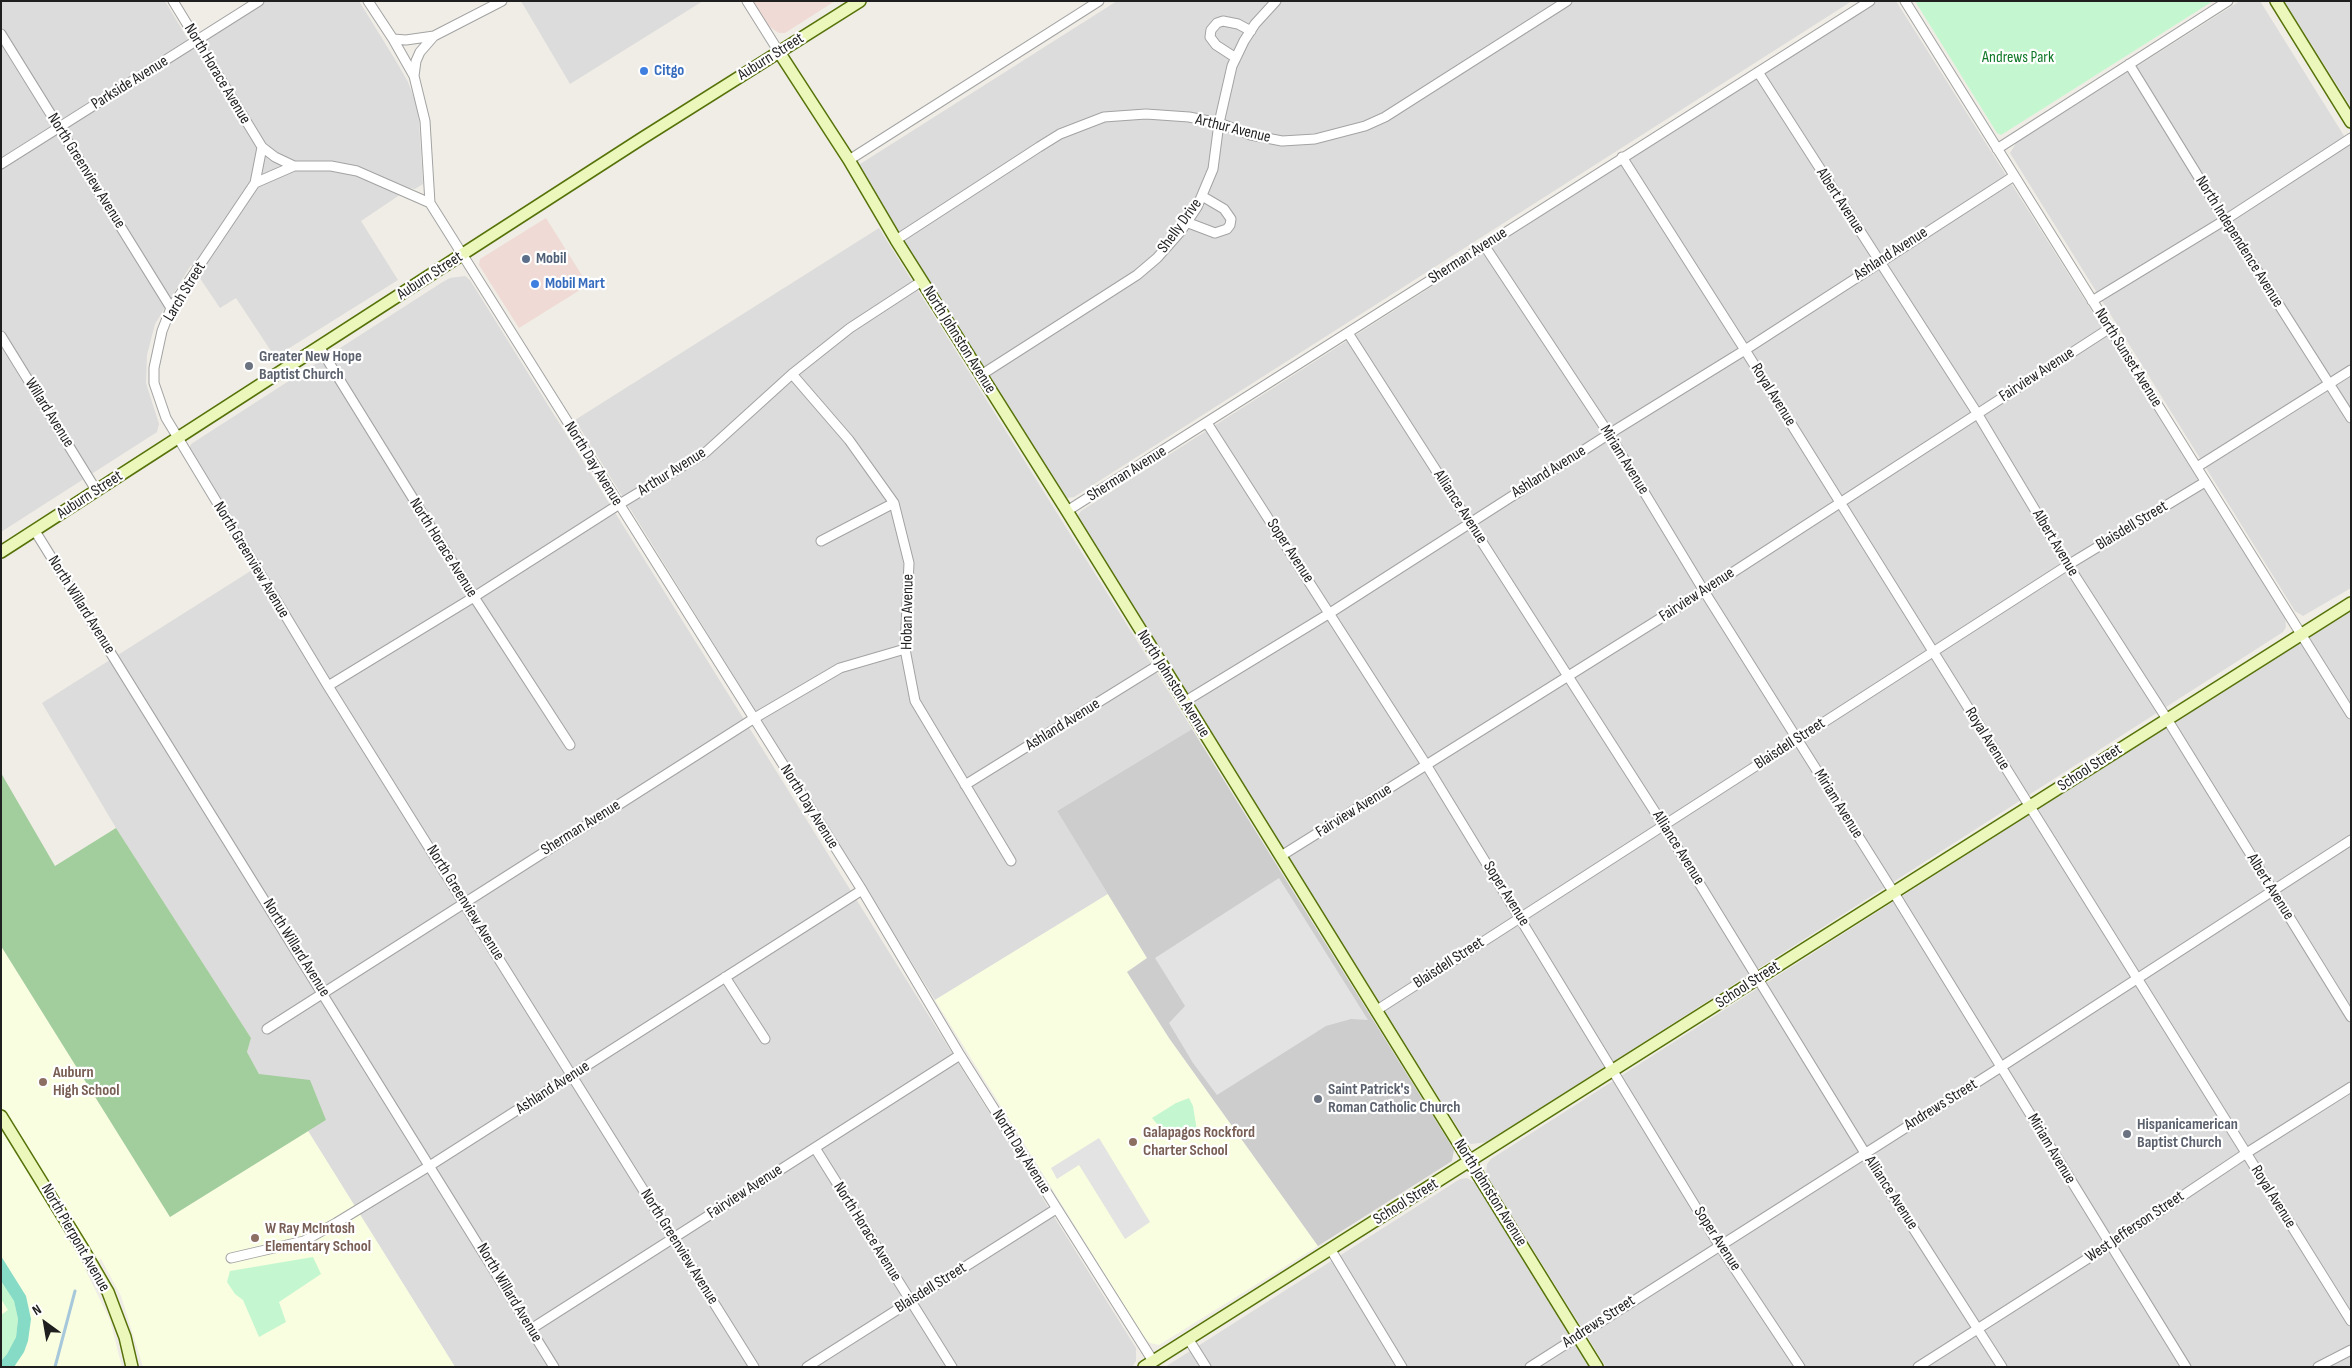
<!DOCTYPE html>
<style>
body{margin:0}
#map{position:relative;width:2352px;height:1368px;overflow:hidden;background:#efede5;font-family:"Sofia Sans Condensed",sans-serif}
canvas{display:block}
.frame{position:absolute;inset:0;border:2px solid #1f1f1f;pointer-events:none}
.north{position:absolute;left:20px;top:1298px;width:50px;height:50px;-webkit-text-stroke:4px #fff;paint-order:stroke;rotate:328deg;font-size:14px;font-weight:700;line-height:20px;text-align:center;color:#1f1f1f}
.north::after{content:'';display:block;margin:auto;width:18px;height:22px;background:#1f1f1f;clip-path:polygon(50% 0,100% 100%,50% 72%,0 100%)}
</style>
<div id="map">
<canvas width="2352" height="1368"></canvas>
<div class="frame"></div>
<div class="north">N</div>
</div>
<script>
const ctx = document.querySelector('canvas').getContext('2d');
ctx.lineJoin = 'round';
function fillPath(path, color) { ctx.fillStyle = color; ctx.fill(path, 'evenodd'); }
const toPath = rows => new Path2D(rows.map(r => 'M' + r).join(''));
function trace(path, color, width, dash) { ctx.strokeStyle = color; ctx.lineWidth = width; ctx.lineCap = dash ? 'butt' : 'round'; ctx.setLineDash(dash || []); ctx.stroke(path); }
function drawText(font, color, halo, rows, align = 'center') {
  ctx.font = font + ' "Sofia Sans Condensed",sans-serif'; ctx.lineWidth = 4.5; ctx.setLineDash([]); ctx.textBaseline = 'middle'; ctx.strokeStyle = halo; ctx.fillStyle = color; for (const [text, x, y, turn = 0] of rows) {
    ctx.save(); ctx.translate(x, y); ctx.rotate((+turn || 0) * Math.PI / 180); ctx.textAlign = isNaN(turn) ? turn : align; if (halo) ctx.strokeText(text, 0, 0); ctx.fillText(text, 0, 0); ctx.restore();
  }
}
fillPath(toPath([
 [1,1,165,1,192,46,264,1,359,1,396,61,408,82,418,108,423,184,415,189,410,188,361,221,398,280,275,357,236,298,220,308,191,265,155,324,147,355,146,383,159,424,157,432,1,532],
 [521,1,703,1,570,84],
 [1117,1,1852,1,1074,497,1067,498,1058,490,857,166],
 [1878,1,1896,1,2285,617,2286,627,2283,632,1488,1142,1471,1144,1466,1141,1079,523,1077,517,1081,511],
 [2240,1,2260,1,2351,147,2351,588,2303,616,2295,611,2010,153,2016,143],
 [2284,1,2351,1,2351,107],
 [879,228,1192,729,1057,811,1108,894,935,1000,575,420],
 [465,276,470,280,1136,1348,1136,1361,1132,1367,455,1367,308,1131,326,1120,259,1074,247,1052,251,1038,116,828,42,703,260,565,189,449,191,444,441,283,450,278],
 [2351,609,2351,1367,1606,1367,1486,1174,1487,1164,1491,1159],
 [1467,1178,1478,1185,1590,1367,1165,1367,1460,1179]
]), '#dddcdc');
fillPath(toPath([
 [753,1,835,1,785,33,779,33,768,26],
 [546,218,588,285,519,328,479,265,480,259]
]), '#efdad5');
fillPath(toPath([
 [1108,894,1147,958,1127,972,1169,1038,1318,1246,1159,1345,1150,1343,1144,1337,935,1000],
 [1,946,170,1217,308,1131,455,1367,143,1367,121,1296,101,1259,85,1269,110,1320,122,1367,1,1367]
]), '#f9fee0');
fillPath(toPath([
 [1192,729,1454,1150,1452,1161,1318,1246,1169,1038,1127,972,1147,958,1057,811]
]), '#cdcdcd');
fillPath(toPath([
 [1,773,55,866,116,828,251,1038,247,1052,259,1074,310,1080,326,1120,170,1217,1,946]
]), '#a2cd9c');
fillPath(toPath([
 [1915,1,2213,1,2001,135,1997,133],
 [1189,1098,1193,1106,1197,1131,1191,1136,1190,1134,1170,1139,1152,1118,1176,1103],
 [313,1257,321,1274,279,1302,286,1322,259,1337,243,1300,235,1294,227,1282,230,1271],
 [1,1281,14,1301,18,1319,16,1337,7,1354,1,1361,1,1315,8,1310,1,1299]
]), '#c4f7d0');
fillPath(toPath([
 [1,1256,26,1296,31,1319,28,1341,24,1352,14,1367,1,1367,1,1361,7,1354,16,1337,18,1319,14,1301,1,1281]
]), '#86dbc7');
fillPath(toPath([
 [1279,878,1368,1020,1351,1019,1326,1026,1217,1095,1193,1063,1169,1023,1185,1006,1155,958],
 [1099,1138,1150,1222,1125,1239,1079,1165,1057,1179,1051,1168]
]), '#e3e3e3');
trace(toPath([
 [55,1367,75,1291]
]), '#a7c7db', 3);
const street = toPath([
 [173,1,262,147],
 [368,1,393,39,406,40,434,36,420,52,416,61,414,76,425,121,430,203],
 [747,1,779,52],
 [1905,1,2351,714],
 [1,34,171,308],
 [434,36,502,1],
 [393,39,414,76],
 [1236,58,1216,45,1210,37,1211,30,1217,23,1223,21,1238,24,1251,31],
 [2129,64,2225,220,2351,418],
 [1758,72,1977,413,2068,565,2167,719,2351,1017],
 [1997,149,2228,1],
 [1622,157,1745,350,2351,1321],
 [849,160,1099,1],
 [1,164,259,1],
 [255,183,294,166],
 [1186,222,1215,233,1227,229,1230,225,1231,219,1224,209,1202,196],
 [896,240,1039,147,1060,134,1104,117,1146,114,1189,117,1219,123,1251,135,1282,141,1315,139,1365,126,1385,117,1567,1],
 [1484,245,1609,434,1704,591,1894,893,2186,1367],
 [2092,301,2225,220,2351,138],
 [1348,333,1664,826,1865,1153,2002,1367],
 [1,336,96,490],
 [320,348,474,597,570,745],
 [792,374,849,440,894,503,909,563,905,649,915,701,1011,861],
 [981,375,1137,275,1157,258,1181,231,1197,207,1213,169,1219,123,1232,66,1244,41,1255,24,1276,1],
 [1207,423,1427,766,1719,1245,1800,1367],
 [2197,467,2351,370],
 [1067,511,1870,1],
 [35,531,554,1367],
 [821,541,894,503],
 [328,686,474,597,618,505,706,452,792,374,850,328,922,281],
 [1184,702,1330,613,1609,434,1745,350,2014,176],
 [965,785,1160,664],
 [1281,856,1704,591,2110,328],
 [725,977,765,1039],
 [1377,1010,2068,565,2205,482],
 [267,1029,753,719,840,668,905,649],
 [815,1148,952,1367],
 [1331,1250,1402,1367],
 [231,1258,304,1241,336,1223,431,1165,862,890],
 [531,1329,960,1055],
 [1189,1340,1206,1367],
 [754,1367,328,686,166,418,154,383,154,368,162,331,171,308,255,183,262,147,275,157,294,166,331,166,357,171,430,203,862,890,960,1055,1153,1361],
 [807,1367,1056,1209],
 [1530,1367,2001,1067,2351,840],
 [1918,1367,2109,1245,2245,1154,2351,1087],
 [2318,1367,2351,1350]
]);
const secondary = toPath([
 [2276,1,2351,122],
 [779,52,849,160,896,240,1067,511,1597,1367],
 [1,552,641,139,860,1],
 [1,1116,83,1249,108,1292,125,1337,132,1367],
 [1144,1367,2351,603]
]);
trace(street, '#a3a3a3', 11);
trace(secondary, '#567209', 14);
trace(street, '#fff', 9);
trace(secondary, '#ebf7bb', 11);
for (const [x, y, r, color] of [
 [644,71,5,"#3f7fe0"],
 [526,259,5,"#5c6f8a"],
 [535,284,5,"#3f7fe0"],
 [249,366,5,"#6b7280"],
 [43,1082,5,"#8d6e63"],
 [1318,1099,5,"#6b7280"],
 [2127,1134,5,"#6b7280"],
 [1133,1142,5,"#8d6e63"],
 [255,1238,5,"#8d6e63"]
]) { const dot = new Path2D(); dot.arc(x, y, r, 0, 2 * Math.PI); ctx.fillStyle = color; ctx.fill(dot); trace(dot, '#fff', 2); }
drawText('16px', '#1f1f1f', '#fff', [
 ["Auburn Street",771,57,-32],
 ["North Horace Avenue",217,74,59],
 ["Parkside Avenue",130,83,-32],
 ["Arthur Avenue",1233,129,14],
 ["North Greenview Avenue",86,171,58],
 ["Albert Avenue",1840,201,57],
 ["Shelly Drive",1180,226,-54],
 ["North Independence Avenue",2239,242,58],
 ["Ashland Avenue",1891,254,-33],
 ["Sherman Avenue",1468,256,-33],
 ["Auburn Street",430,276,-33],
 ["Larch Street",185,292,-59],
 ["North Johnston Avenue",959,340,58],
 ["North Sunset Avenue",2128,358,58],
 ["Fairview Avenue",2037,375,-33],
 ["Royal Avenue",1773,395,58],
 ["Willard Avenue",49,413,58],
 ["Miriam Avenue",1624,460,58],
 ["North Day Avenue",593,464,58],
 ["Arthur Avenue",672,472,-32],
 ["Ashland Avenue",1549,472,-32],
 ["Sherman Avenue",1127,474,-32],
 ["Auburn Street",90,495,-33],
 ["Alliance Avenue",1460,507,57],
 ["Blaisdell Street",2132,526,-31],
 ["Albert Avenue",2055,543,59],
 ["North Horace Avenue",443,548,58],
 ["Soper Avenue",1290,551,57],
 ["North Greenview Avenue",251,560,59],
 ["Fairview Avenue",1697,595,-33],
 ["North Willard Avenue",81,605,58],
 ["Hoban Avenue",908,612,-89],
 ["North Johnston Avenue",1173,684,58],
 ["Ashland Avenue",1063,725,-32],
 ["Royal Avenue",1987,739,58],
 ["Blaisdell Street",1790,744,-33],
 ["School Street",2090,768,-33],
 ["Miriam Avenue",1838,804,58],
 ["North Day Avenue",809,807,58],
 ["Fairview Avenue",1354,811,-32],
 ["Sherman Avenue",581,828,-32],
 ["Alliance Avenue",1678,848,58],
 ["Albert Avenue",2270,887,58],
 ["Soper Avenue",1506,894,58],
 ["North Greenview Avenue",465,903,58],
 ["North Willard Avenue",296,948,58],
 ["Blaisdell Street",1449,963,-33],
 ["School Street",1748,985,-33],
 ["Ashland Avenue",553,1088,-33],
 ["Andrews Street",1941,1105,-32],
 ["Miriam Avenue",2051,1149,59],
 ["North Day Avenue",1021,1152,58],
 ["Fairview Avenue",745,1192,-33],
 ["North Johnston Avenue",1490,1193,58],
 ["Alliance Avenue",1891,1193,57],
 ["Royal Avenue",2273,1197,58],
 ["School Street",1406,1202,-32],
 ["West Jefferson Street",2135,1227,-34],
 ["North Horace Avenue",867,1232,58],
 ["North Pierpont Avenue",75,1238,60],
 ["Soper Avenue",1717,1239,57],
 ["North Greenview Avenue",679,1247,58],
 ["Blaisdell Street",931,1288,-32],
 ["North Willard Avenue",509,1293,59],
 ["Andrews Street",1599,1322,-33]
]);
drawText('16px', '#107929', '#fff', [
 ["Andrews Park",2018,58]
]);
drawText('bold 16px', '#366cbe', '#fff', [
 ["Citgo",654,71],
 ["Mobil Mart",545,284]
], 'left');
drawText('bold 16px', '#4e5e75', '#fff', [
 ["Mobil",536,259]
], 'left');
drawText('bold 16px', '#5b616d', '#fff', [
 ["Greater New Hope",259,357],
 ["Baptist Church",259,375],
 ["Saint Patrick's",1328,1090],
 ["Roman Catholic Church",1328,1108],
 ["Hispanicamerican",2137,1125],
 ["Baptist Church",2137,1143]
], 'left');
drawText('bold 16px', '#785e54', '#fff', [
 ["Auburn",53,1073],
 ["High School",53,1091],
 ["Galapagos Rockford",1143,1133],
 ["Charter School",1143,1151],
 ["W Ray McIntosh",265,1229],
 ["Elementary School",265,1247]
], 'left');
</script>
